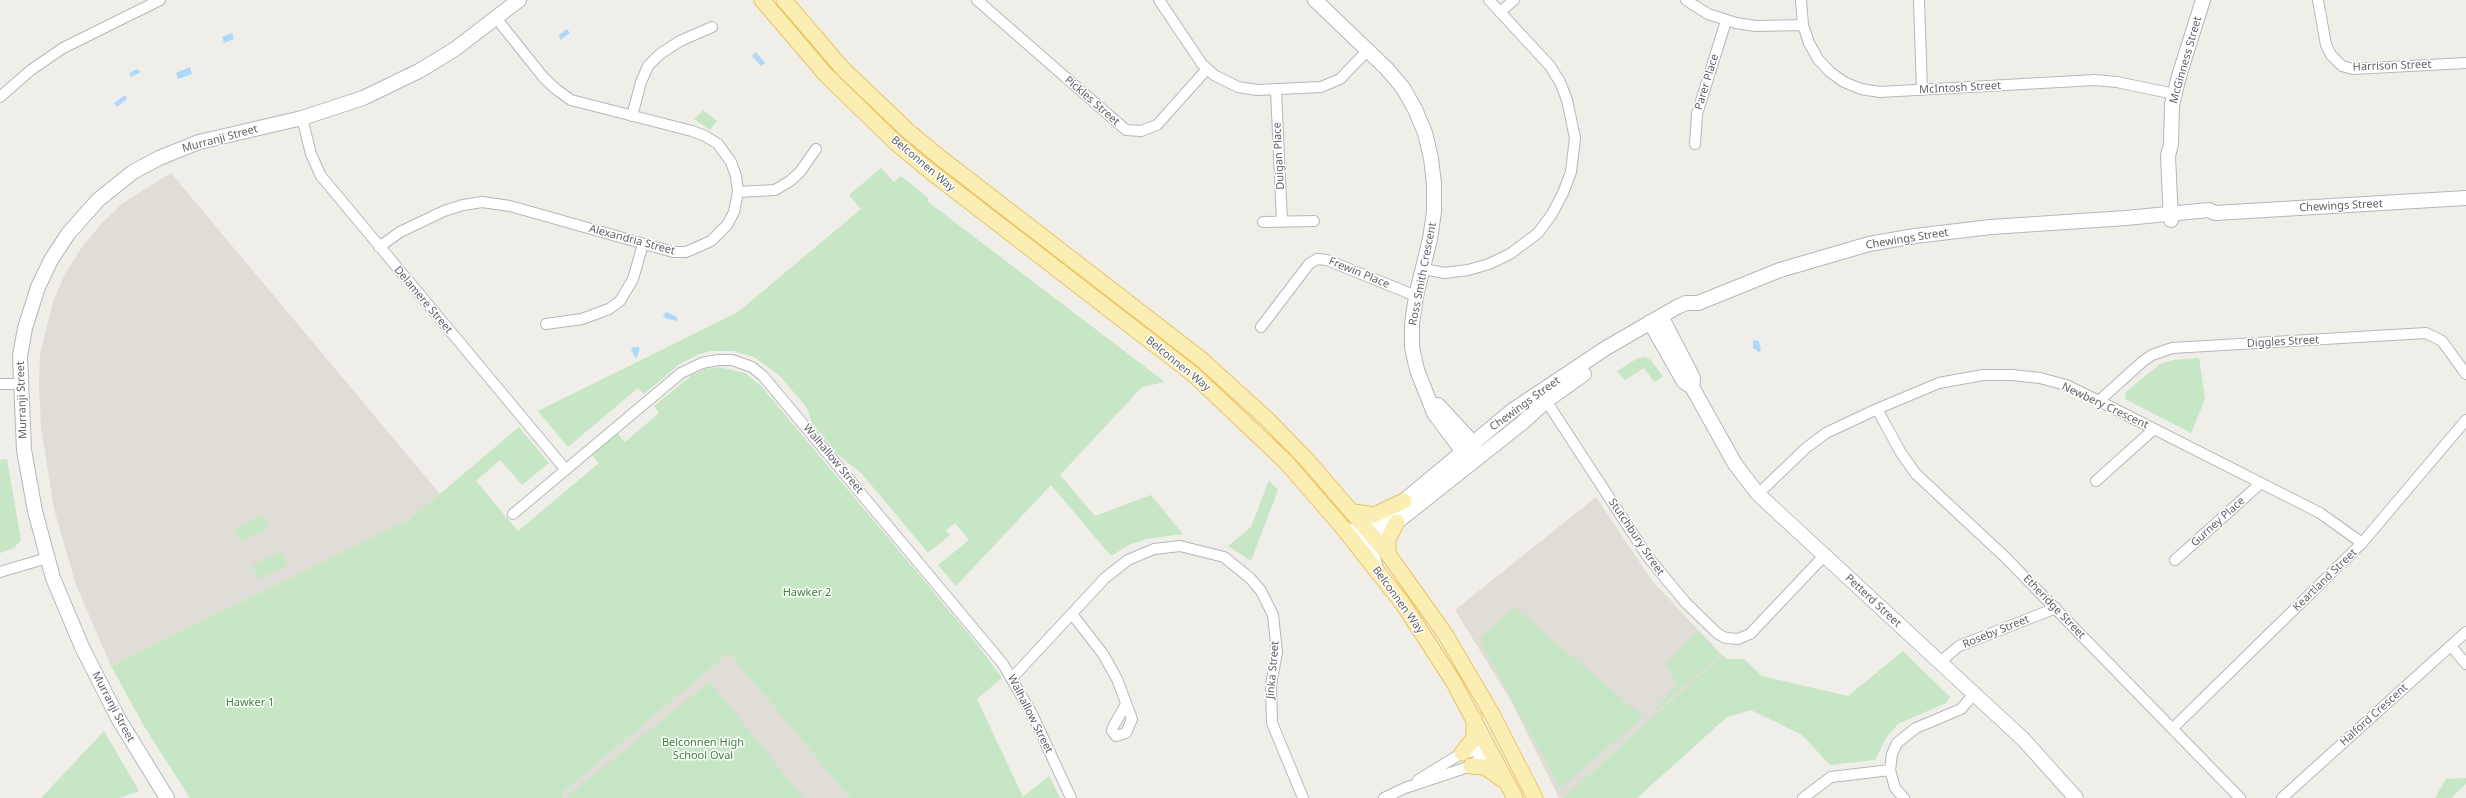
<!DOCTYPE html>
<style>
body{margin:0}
canvas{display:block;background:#f0eee8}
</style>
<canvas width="2466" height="798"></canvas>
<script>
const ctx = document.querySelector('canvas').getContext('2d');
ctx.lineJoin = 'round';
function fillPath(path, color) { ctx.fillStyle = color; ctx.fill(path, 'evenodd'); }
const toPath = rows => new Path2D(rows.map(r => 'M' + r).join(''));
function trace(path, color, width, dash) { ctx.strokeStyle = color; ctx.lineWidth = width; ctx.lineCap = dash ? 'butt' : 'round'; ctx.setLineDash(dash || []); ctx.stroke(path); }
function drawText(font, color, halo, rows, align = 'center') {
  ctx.font = font + ' "Noto Sans",sans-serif'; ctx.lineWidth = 3; ctx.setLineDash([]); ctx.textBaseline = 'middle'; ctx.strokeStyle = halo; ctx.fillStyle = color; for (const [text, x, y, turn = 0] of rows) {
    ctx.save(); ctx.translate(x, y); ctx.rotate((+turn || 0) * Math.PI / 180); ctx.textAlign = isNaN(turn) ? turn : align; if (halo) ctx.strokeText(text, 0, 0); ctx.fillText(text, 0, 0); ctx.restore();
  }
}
fillPath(toPath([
 [171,173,440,494,410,519,111,666,76,585,54,509,41,427,39,384,40,354,54,299,66,272,82,247,101,224,123,203],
 [1596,497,1653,582,1722,655,1563,798,1559,798,1511,701,1455,610],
 [729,653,850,798,562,798,564,791]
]), '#e0ddd6');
fillPath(toPath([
 [703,110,717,121,710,130,694,119],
 [881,168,894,182,901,176,929,199,927,201,1165,382,1142,387,1060,475,1095,516,1151,495,1183,534,1146,539,1129,545,1111,556,1051,485,956,586,938,565,969,540,955,523,946,530,950,535,928,553,862,474,836,453,812,423,807,408,780,376,754,357,733,351,711,351,699,354,680,364,644,394,638,388,568,447,538,411,738,312,861,209,849,195],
 [1644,357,1651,360,1663,377,1654,382,1644,368,1625,380,1617,371,1636,359],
 [2199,358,2205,399,2191,433,2125,399,2126,392,2160,364,2174,360],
 [719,367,745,373,761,386,977,644,1002,678,977,699,1023,797,1049,776,1060,798,850,798,729,653,564,791,562,798,190,798,144,726,111,666,410,519,519,427,549,463,522,485,500,460,476,481,518,531,599,463,592,455,617,433,625,442,659,413,654,406,692,375,705,369],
 [7,459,21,540,14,548,0,553,0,460],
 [1269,480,1278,490,1251,561,1228,546,1251,527],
 [263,514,270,528,241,542,234,529],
 [281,551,288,565,259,579,252,566],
 [1514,607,1643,717,1560,788,1479,639],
 [1698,630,1720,655,1653,713,1677,683,1670,676,1672,672,1665,666],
 [1903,651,1950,697,1946,703,1898,724,1886,738,1875,760,1830,765,1802,735,1751,710,1727,717,1637,798,1563,798,1722,655,1727,659,1744,659,1762,676,1848,696],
 [710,682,803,798,568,798,568,796],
 [104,731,139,791,120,798,41,798],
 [2466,778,2466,784,2451,798,2435,798,2446,779]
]), '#c6e6c6');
fillPath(toPath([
 [567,29,570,33,560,40,559,35],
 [232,33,234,39,224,43,222,37],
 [756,52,765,63,761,66,752,56],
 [190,67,192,74,178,79,176,73],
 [137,69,141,72,131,77,129,73],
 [125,95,127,99,117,107,114,103],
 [666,312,677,317,677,321,665,318,663,316],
 [1756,340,1759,342,1761,350,1759,352,1753,348,1753,341],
 [633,347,639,347,640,349,636,359,631,350]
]), '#addafb');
const street = toPath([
 [977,0,1126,130,1141,131,1157,125,1207,69],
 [1159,0,1202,64,1214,75,1238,87,1257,90,1321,87,1340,79,1368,50],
 [1686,0,1708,14,1736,23,1756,26,1803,25],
 [1801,0,1803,25,1809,43,1818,59,1830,72,1844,82,1861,89,1880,92,2095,80,2117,82,2174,94],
 [1919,0,1922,90],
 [2318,0,2326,45,2331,55,2342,66,2353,69,2466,63],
 [1500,12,1514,0],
 [1276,90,1282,222],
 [0,97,31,70,63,48,160,0],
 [632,116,641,82,648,66,660,54,680,41,712,27],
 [302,118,311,154,321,176,566,470],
 [1695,144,1697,114,1726,21],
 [738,192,775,190,790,181,800,172,816,149],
 [1263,222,1314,221],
 [379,247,400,232,444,211,463,205,482,202,510,206,673,252,686,252,711,241,727,225,734,212,738,192,736,176,731,162,718,144,705,136,692,131,571,100,557,90,544,78,496,18],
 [1423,269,1445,273,1468,270,1489,264,1510,254,1538,233,1552,214,1563,193,1571,172,1575,138,1567,100,1560,82,1550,66,1489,0],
 [546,324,582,319,609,309,620,301,633,279,643,244],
 [1261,327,1309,264,1317,259,1327,260,1416,296],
 [0,384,20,384],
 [1543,396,1648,557,1685,602,1718,634,1726,638,1738,639,1750,634,1824,556],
 [2099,401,2142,362,2152,355,2172,348,2426,333,2442,341,2466,374],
 [1877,409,1901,453,1916,474,2005,557,2240,798],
 [2096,481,2154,429],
 [1758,494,1806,448,1826,433,1877,409,1939,383,1983,375,2012,375,2040,378,2066,385,2099,401,2320,513,2362,543],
 [513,514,681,373,702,363,718,360,732,360,752,367,763,376,1003,664,1033,716,1071,798],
 [2175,560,2261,483],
 [0,572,47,558],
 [1072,614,1103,654,1117,679,1132,719,1126,733,1116,736,1112,731,1113,727,1126,704],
 [2451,646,2466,664],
 [1940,662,1959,646,2056,608],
 [1012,678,1105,578,1128,560,1154,549,1180,546,1224,557,1250,578,1261,591,1273,615,1277,652,1271,685,1272,723,1303,798],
 [2173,728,2362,543,2466,420],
 [1418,780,1462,753,1491,749],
 [1384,798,1405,788,1471,766,1491,749],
 [1803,798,1831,777,1890,770],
 [1904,798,1895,788,1890,770,1892,754,1897,743,1916,728,1961,709,1974,694],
 [2282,798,2466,632]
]);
const secondary = toPath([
 [1315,0,1387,69,1403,88,1415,109,1425,133,1431,158,1434,184,1434,212,1430,239,1416,296,1412,324,1412,347,1417,370,1434,413,1463,452,1476,459],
 [2171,220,2168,156,2171,144,2172,105,2179,76,2203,0],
 [1661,316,1693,378,1692,387],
 [1650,322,1684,382,1692,387,1735,464,1758,494,2024,740,2076,798],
 [1438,405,1473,443,1475,452],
 [1343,528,1356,534,1383,533,1522,423,1546,401,1584,374],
 [1376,568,1369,544,1375,525,1513,410,1606,348,1677,307,1686,303,1698,303,1780,270,1869,244,1915,236,1991,227,2126,218,2209,210,2215,213,2466,198],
 [167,798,118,718,82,647,53,578,35,511,24,450,20,356,25,328,38,287,51,260,68,234,98,200,133,172,159,158,199,142,302,118,363,98,419,71,455,49,519,0]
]);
const primary = toPath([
 [762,0,826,75,896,143,931,172,1193,374,1286,462,1343,528,1403,604,1453,681,1515,798],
 [784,0,843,69,908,131,942,159,1201,359,1267,419,1306,459,1388,554,1445,634,1492,714,1535,798],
 [1354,512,1374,515,1404,501],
 [1388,554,1388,539,1397,522],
 [1462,753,1474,738,1474,718],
 [1471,766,1485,767,1506,782]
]);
trace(street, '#b5b8bb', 12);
trace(secondary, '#b4b7bb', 16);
trace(primary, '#ebc466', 17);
trace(street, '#fff', 10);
trace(secondary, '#fff', 14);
trace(primary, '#fbeeb2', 15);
drawText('11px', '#5f6367', '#fff', [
 ["McGinness Street",2186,60,-74],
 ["Harrison Street",2392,66,-2],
 ["Parer Place",1707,82,-73],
 ["McIntosh Street",1960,88,-3],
 ["Pickles Street",1092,101,41],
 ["Murranji Street",220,139,-15],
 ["Duigan Place",1279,156,-93],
 ["Belconnen Way",923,164,40],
 ["Chewings Street",2341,206,-3],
 ["Chewings Street",1907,239,-9],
 ["Alexandria Street",632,240,15],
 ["Frewin Place",1359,273,22],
 ["Ross Smith Crescent",1423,274,-79],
 ["Delamere Street",423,300,50],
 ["Diggles Street",2283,342,-3],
 ["Belconnen Way",1178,364,39],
 ["Murranji Street",22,400,-92],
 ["Chewings Street",1525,404,-36],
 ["Newbery Crescent",2105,406,25],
 ["Walhallow Street",833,459,50],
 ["Gurney Place",2218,522,-42],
 ["Stutchbury Street",1636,537,56],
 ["Keartland Street",2325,580,-44],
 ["Belconnen Way",1398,600,54],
 ["Petterd Street",1873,601,43],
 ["Etheridge Street",2054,607,46],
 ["Roseby Street",1996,632,-22],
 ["Jinka Street",1273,670,-85],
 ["Murranji Street",113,707,62],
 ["Walhallow Street",1030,714,63],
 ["Halford Crescent",2374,715,-42]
]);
drawText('11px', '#3a833d', '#fff', [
 ["Hawker 2",807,593],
 ["Hawker 1",250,703],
 ["Belconnen High",703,743],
 ["School Oval",703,756]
]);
</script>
